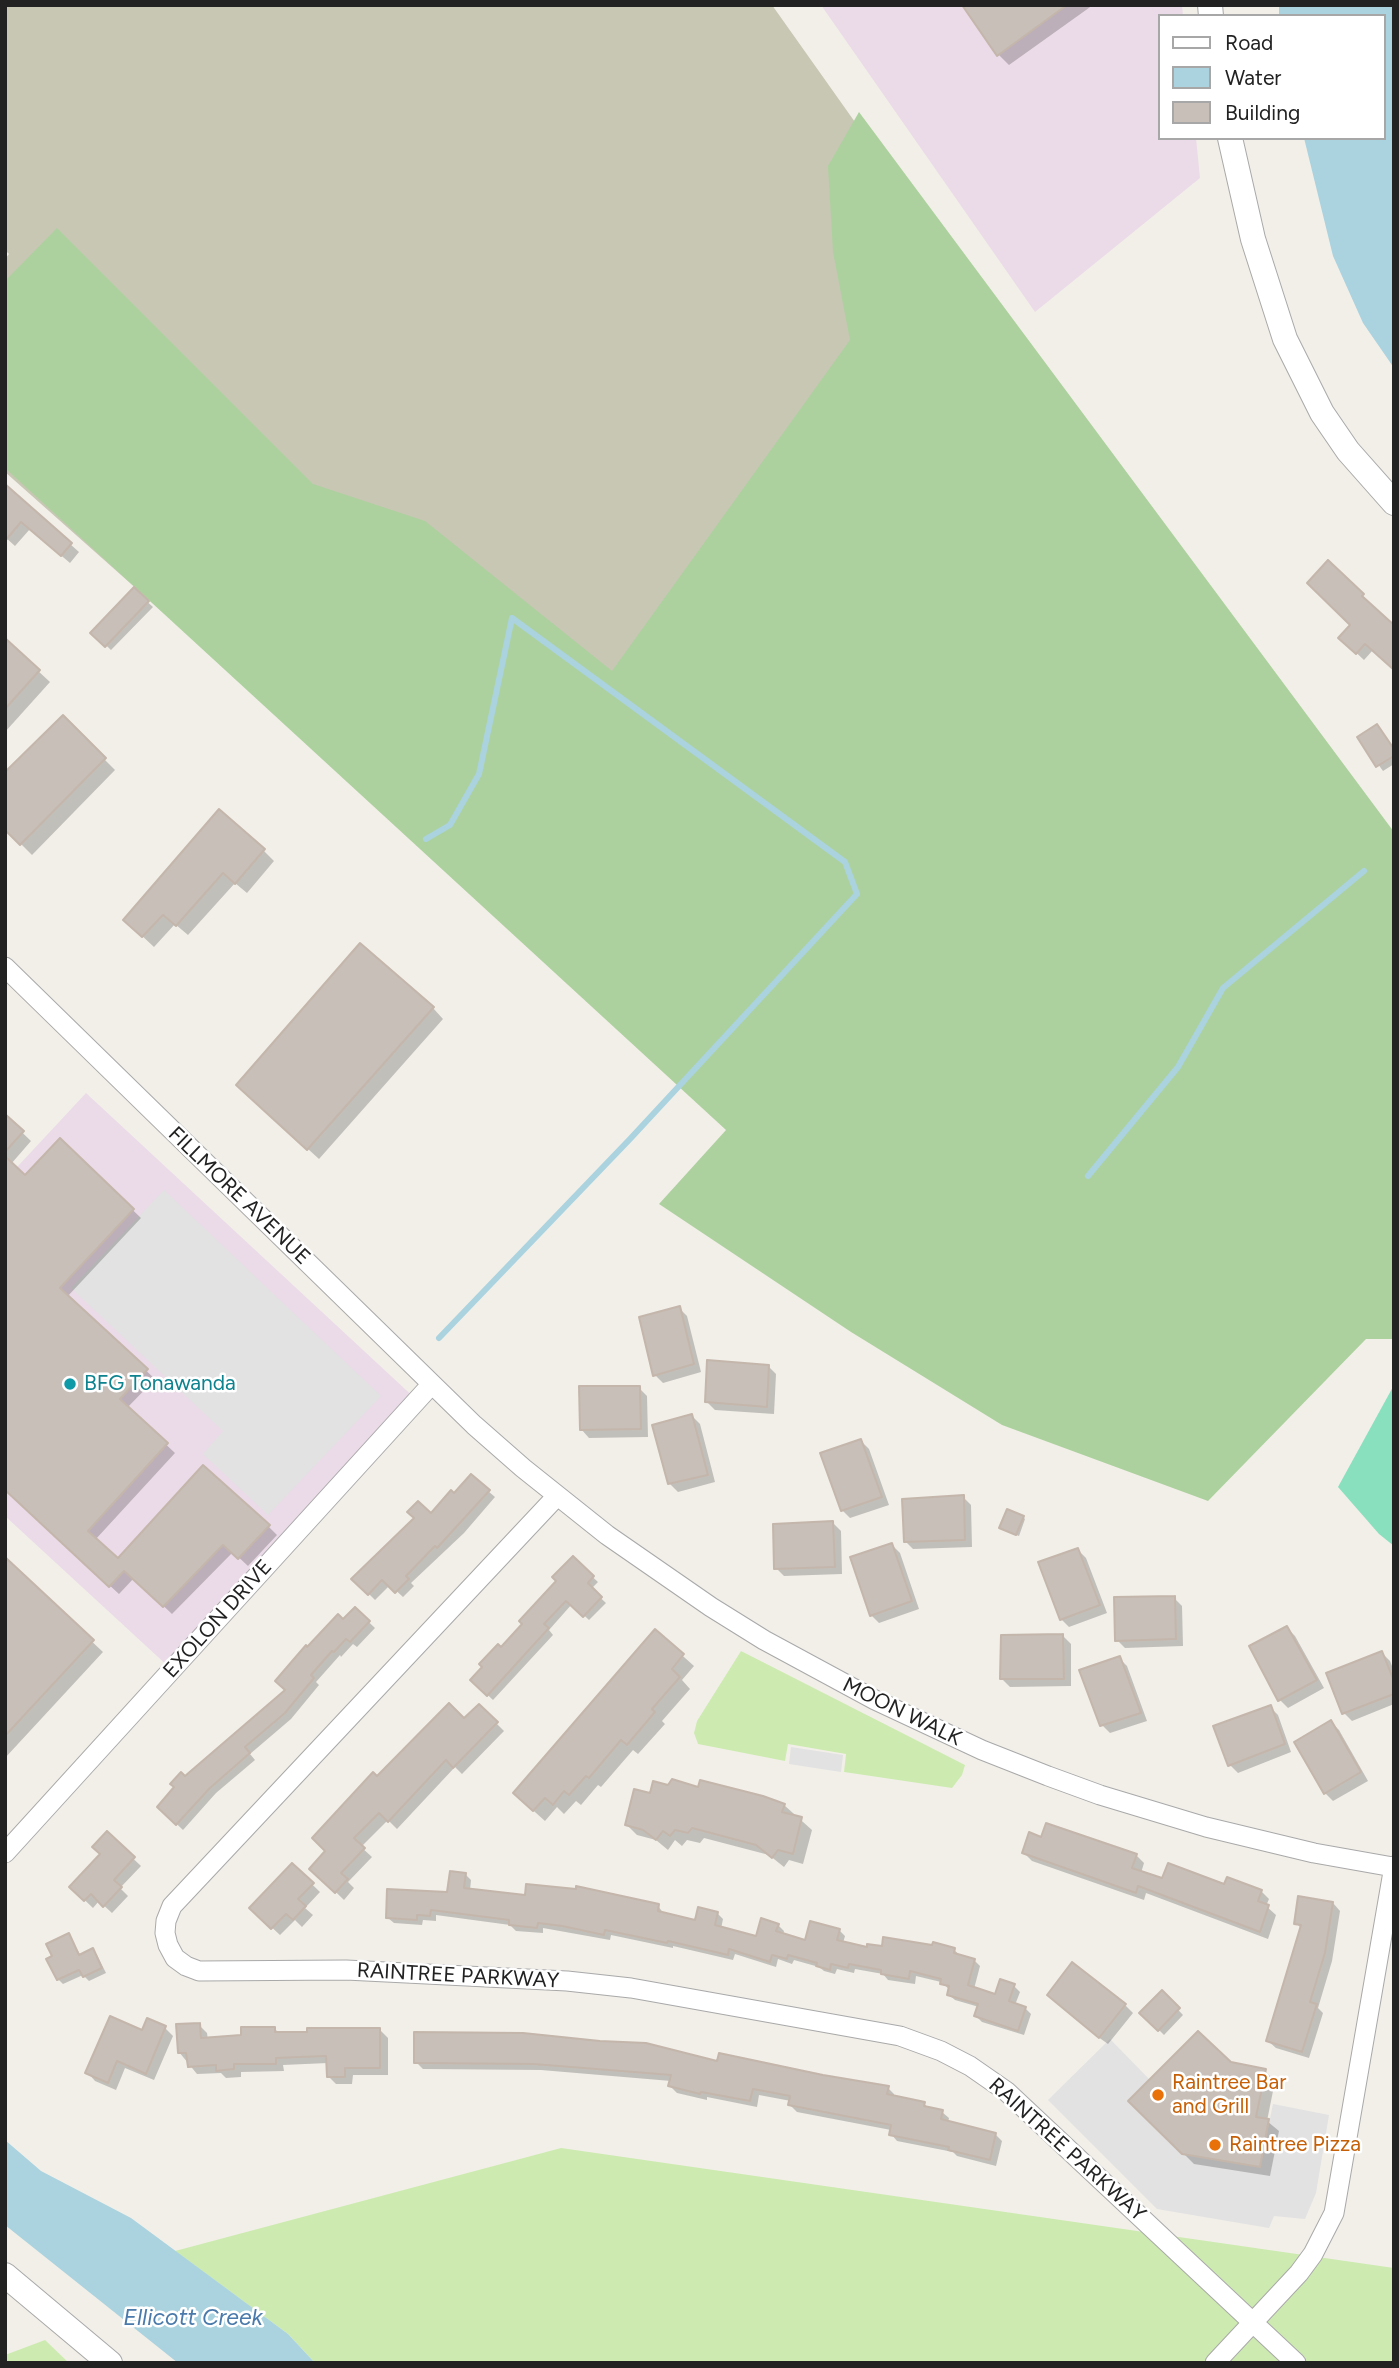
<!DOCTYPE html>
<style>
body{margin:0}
#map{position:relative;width:1399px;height:2368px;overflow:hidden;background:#f2efe9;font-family:Figtree,sans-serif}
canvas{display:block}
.frame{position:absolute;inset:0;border:7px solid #222;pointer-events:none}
.legend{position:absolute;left:1158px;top:14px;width:228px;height:126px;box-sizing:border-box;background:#fff;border:2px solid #a7a7a7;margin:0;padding:9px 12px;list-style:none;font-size:21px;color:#222}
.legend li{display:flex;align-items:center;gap:14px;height:35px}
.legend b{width:35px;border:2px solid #a7a7a7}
</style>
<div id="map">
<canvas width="1399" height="2368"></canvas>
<div class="frame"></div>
<ul class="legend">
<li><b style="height:9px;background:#fff"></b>Road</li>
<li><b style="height:19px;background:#aad3df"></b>Water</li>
<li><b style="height:19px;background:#c7bfb8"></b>Building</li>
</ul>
</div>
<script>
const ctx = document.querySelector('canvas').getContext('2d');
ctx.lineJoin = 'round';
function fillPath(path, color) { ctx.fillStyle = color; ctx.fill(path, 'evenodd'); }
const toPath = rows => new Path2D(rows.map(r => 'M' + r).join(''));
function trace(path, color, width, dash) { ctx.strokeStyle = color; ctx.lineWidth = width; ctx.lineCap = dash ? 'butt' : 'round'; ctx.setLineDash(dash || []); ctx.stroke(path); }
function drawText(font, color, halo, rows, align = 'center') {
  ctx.font = font + ' Figtree,sans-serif'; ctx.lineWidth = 5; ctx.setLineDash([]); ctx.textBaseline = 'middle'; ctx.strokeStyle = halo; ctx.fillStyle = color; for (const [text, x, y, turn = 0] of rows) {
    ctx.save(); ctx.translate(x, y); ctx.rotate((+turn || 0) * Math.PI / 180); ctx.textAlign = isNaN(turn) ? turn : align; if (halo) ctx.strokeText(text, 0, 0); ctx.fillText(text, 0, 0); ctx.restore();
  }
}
fillPath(toPath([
 [821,5,1182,5,1183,16,1159,16,1159,138,1196,138,1200,178,1035,312],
 [86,1093,419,1402,171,1669,5,1516,5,1180]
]), '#ebdbe8');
fillPath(toPath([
 [5,5,772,5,1154,544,682,1073,5,472,5,259,9,254,5,250]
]), '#c7c7b4');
fillPath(toPath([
 [741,1651,965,1765,962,1775,952,1788,844,1772,846,1754,788,1744,785,1761,698,1744,694,1733,697,1721],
 [561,2148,1394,2268,1394,2363,315,2363,288,2334,175,2251],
 [45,2340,69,2363,5,2363,5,2355]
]), '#cdebb0');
fillPath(toPath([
 [859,112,1394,832,1394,1339,1366,1339,1208,1501,1002,1425,851,1332,659,1204,726,1130,5,468,5,281,57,228,313,484,425,521,612,671,850,340,833,252,828,166]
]), '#add19e');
fillPath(toPath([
 [1394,1385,1394,1546,1379,1534,1338,1487]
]), '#88e0be');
fillPath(toPath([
 [164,1190,381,1396,268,1515,203,1454,223,1431,71,1288],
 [791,1747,843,1755,841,1772,789,1764],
 [1110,2039,1150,2080,1128,2101,1182,2154,1260,2167,1273,2104,1329,2115,1316,2193,1305,2219,1274,2216,1269,2228,1157,2209,1048,2100]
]), '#e2e2e2');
fillPath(toPath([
 [1279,5,1394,5,1394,368,1363,323,1333,256,1304,138,1383,138,1383,16,1279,16],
 [5,2140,41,2171,131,2218,288,2334,315,2363,178,2363,5,2225]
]), '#aad3df');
fillPath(toPath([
 [965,5,1093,5,1009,65,999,55],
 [6,487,79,552,70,563,30,529,15,546,5,537],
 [1328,563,1370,603,1373,650,1364,660,1348,645,1353,625],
 [134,590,153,607,111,650,93,633],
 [11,646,50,682,5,732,5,652],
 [63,718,115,770,32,855,5,828],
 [1377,726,1394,749,1394,764,1383,771,1359,738],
 [263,850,274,861,247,893,235,883,188,935,175,924,154,947,125,920],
 [433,1008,443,1019,319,1159,249,1095],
 [5,1116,31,1141,11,1164,25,1177,60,1140,141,1218,67,1297,155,1379,127,1408,175,1453,95,1540,118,1560,268,1526,277,1535,248,1566,233,1552,172,1614,134,1578,119,1594,5,1489],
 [679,1308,687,1316,701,1372,663,1383,655,1375],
 [768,1366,776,1374,774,1414,715,1410,706,1401],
 [639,1388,647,1396,648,1437,589,1438,581,1429],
 [692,1416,700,1424,715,1482,678,1492,670,1484],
 [861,1441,869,1449,889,1505,850,1518,842,1510],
 [488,1491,495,1497,464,1533,411,1583,414,1586,403,1597,390,1585,375,1600,354,1579,455,1495],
 [963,1497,971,1505,972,1547,913,1549,905,1541],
 [1023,1517,1025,1519,1019,1536,1003,1530],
 [833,1523,841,1531,842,1574,784,1576,776,1568],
 [892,1545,900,1553,919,1609,879,1623,871,1615],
 [1078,1550,1086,1558,1107,1613,1069,1627,1061,1619],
 [573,1559,598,1582,591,1589,606,1603,589,1620,572,1604,549,1630,553,1635,493,1700,472,1680,501,1649,558,1581],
 [5,1560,103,1652,5,1758],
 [1174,1598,1182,1606,1183,1646,1125,1648,1117,1640],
 [355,1609,375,1628,357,1647,353,1644,341,1657,340,1655,316,1682,319,1685,291,1719,250,1754,255,1760,216,1793,183,1830,159,1807,185,1778,288,1691],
 [1287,1628,1295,1636,1324,1688,1288,1708,1280,1700],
 [655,1631,694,1666,682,1680,690,1689,662,1721,665,1724,638,1754,633,1750,601,1787,598,1785,581,1805,576,1801,564,1814,557,1807,545,1821,526,1804],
 [1063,1636,1071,1644,1071,1686,1010,1687,1002,1679],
 [1382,1653,1390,1661,1394,1671,1394,1704,1352,1721,1344,1713],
 [1119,1658,1127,1666,1147,1721,1110,1733,1102,1725],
 [479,1706,504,1731,462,1774,455,1767,397,1829,388,1820,361,1847,372,1857,348,1882,354,1888,344,1900,311,1868,327,1851,377,1779,464,1720],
 [1270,1707,1278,1715,1291,1752,1238,1773,1230,1765],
 [1331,1722,1339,1730,1368,1781,1333,1801,1325,1793],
 [668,1787,784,1805,812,1830,803,1864,789,1860,784,1867,769,1855,704,1838,700,1843,687,1840,682,1846,675,1840,668,1850,656,1840,637,1835,627,1825,651,1795],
 [107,1834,141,1866,120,1888,128,1896,112,1913,99,1901,93,1908,71,1887,102,1854],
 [1042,1839,1136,1855,1144,1863,1141,1873,1163,1880,1261,1891,1269,1899,1266,1906,1276,1915,1268,1939,1146,1893,1144,1900,1032,1861,1024,1853],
 [292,1865,320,1892,305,1908,313,1915,302,1927,295,1920,280,1935,251,1908],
 [465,1874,471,1880,470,1890,526,1897,658,1906,664,1914,696,1922,717,1913,723,1919,721,1929,757,1938,778,1925,784,1931,783,1935,806,1942,839,1930,845,1936,843,1943,868,1949,954,1950,961,1956,974,1960,980,1966,974,1989,997,1996,1014,1986,1020,1992,1015,2005,1025,2008,1031,2014,1024,2035,982,2022,976,2016,979,2007,955,2000,949,1995,950,1990,941,1982,916,1976,915,1984,888,1980,883,1974,855,1969,854,1973,837,1969,835,1974,824,1971,819,1967,794,1960,792,1964,778,1959,776,1967,735,1954,733,1960,673,1946,673,1948,611,1935,610,1940,543,1928,543,1933,516,1931,510,1925,436,1915,436,1921,423,1920,422,1925,394,1923,388,1918,448,1894],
 [1333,1903,1340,1911,1332,1961,1318,2008,1323,2013,1309,2058,1276,2048,1268,2041,1302,1929,1296,1923],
 [69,1935,81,1956,92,1950,97,1955,106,1973,89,1981,83,1975,63,1984,58,1979,55,1957],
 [1162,1993,1183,2015,1164,2035,1142,2013],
 [1125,2005,1133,2013,1108,2044,1094,2034],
 [199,2025,207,2033,208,2040,243,2037,274,2028,280,2034,380,2030,388,2038,388,2075,353,2075,352,2084,336,2084,328,2076,328,2063,283,2065,284,2071,241,2072,241,2077,226,2078,221,2073,197,2074,179,2052],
 [165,2028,173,2036,154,2080,125,2068,116,2090,95,2081,88,2073,142,2032],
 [416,2062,719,2063,888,2088,894,2094,894,2097,924,2104,930,2109,942,2112,949,2118,948,2123,995,2134,1002,2141,996,2166,957,2156,953,2152,897,2141,891,2134,891,2130,797,2112,790,2105,791,2101,759,2095,757,2107,707,2097,707,2100,677,2093,670,2086,671,2081,541,2070,423,2069],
 [1265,2071,1275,2081,1267,2121,1279,2131,1270,2176,1194,2164,1131,2101]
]), '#0003');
trace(toPath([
 [426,839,450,825,479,774,512,618,845,862,857,894,630,1139,439,1338],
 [1088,1176,1178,1067,1223,988,1364,871]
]), '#aad3df', 6);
const building = toPath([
 [962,5,1067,5,997,56,962,5],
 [5,484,72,543,61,556,21,522,5,541,5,484],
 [1328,560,1364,594,1362,596,1394,625,1394,670,1365,644,1356,654,1338,638,1350,625,1307,583,1328,560],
 [134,587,149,601,105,647,90,633,134,587],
 [5,638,40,670,5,709,5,638],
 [63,715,106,758,20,845,5,830,5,772,63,715],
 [1377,724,1394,749,1394,756,1376,767,1357,737,1377,724],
 [219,809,265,849,235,884,223,873,176,926,163,915,142,937,123,920,219,809],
 [360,943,434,1007,307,1150,236,1085,360,943],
 [5,1114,24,1131,5,1152,5,1114],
 [60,1138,134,1209,60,1288,148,1369,120,1399,168,1443,88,1531,118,1558,203,1465,270,1525,238,1559,223,1545,163,1607,124,1571,109,1587,5,1490,5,1156,25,1175,60,1138],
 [680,1306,694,1364,653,1376,639,1317,680,1306],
 [707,1360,769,1365,767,1407,705,1402,707,1360],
 [579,1386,640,1386,641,1429,580,1430,579,1386],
 [692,1414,708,1475,668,1484,652,1425,692,1414],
 [861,1439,882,1497,841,1511,820,1453,861,1439],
 [471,1474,490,1490,437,1548,435,1546,406,1576,409,1579,395,1593,382,1580,368,1595,351,1579,414,1518,407,1512,418,1501,431,1513,451,1490,454,1493,471,1474],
 [964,1495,965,1540,904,1542,902,1499,964,1495],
 [1007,1509,1024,1516,1016,1535,999,1528,1007,1509],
 [833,1521,835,1567,774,1569,773,1524,833,1521],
 [892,1543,912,1601,870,1616,850,1557,892,1543],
 [1078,1548,1100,1605,1060,1620,1038,1562,1078,1548],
 [573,1556,594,1576,588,1583,602,1597,583,1617,566,1601,544,1624,549,1628,487,1696,470,1680,482,1667,479,1664,498,1644,501,1647,522,1624,519,1621,556,1581,552,1577,573,1556],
 [5,1557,94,1640,5,1736,5,1557],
 [1175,1596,1176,1639,1115,1641,1114,1597,1175,1596],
 [355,1607,370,1621,350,1642,346,1639,334,1652,332,1651,311,1675,314,1678,285,1713,245,1747,250,1753,210,1788,176,1825,157,1807,174,1787,170,1784,181,1772,185,1776,285,1690,275,1681,306,1645,307,1647,338,1614,343,1619,355,1607],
 [1287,1626,1317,1680,1278,1701,1249,1646,1287,1626],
 [655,1629,684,1654,672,1669,680,1677,652,1709,655,1712,627,1745,621,1740,589,1778,586,1776,569,1795,564,1791,553,1805,545,1798,533,1811,513,1793,655,1629],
 [1063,1634,1064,1679,1000,1679,1001,1635,1063,1634],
 [1382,1651,1394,1681,1394,1694,1342,1714,1326,1673,1382,1651],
 [1120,1656,1141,1713,1100,1726,1079,1670,1120,1656],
 [449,1703,464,1718,479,1704,498,1722,453,1768,446,1760,388,1822,379,1813,354,1838,365,1848,341,1873,348,1879,335,1893,309,1869,325,1851,312,1838,373,1772,377,1776,449,1703],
 [1271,1705,1285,1744,1228,1766,1213,1726,1271,1705],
 [1331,1720,1361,1772,1324,1794,1294,1742,1331,1720],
 [672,1779,698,1787,700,1780,763,1796,785,1804,782,1812,802,1817,793,1854,778,1850,772,1858,756,1845,692,1828,688,1833,675,1830,670,1836,663,1831,656,1840,643,1830,625,1825,634,1789,650,1793,653,1781,668,1785,672,1779],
 [1046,1823,1137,1854,1132,1868,1162,1878,1168,1863,1224,1884,1227,1877,1262,1890,1258,1901,1269,1905,1260,1932,1138,1886,1136,1893,1022,1853,1029,1832,1041,1837,1046,1823],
 [107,1831,135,1857,114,1880,122,1887,103,1907,91,1894,84,1901,69,1887,100,1854,92,1847,107,1831],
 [292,1863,314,1883,298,1899,306,1906,293,1920,286,1914,271,1929,249,1908,292,1863],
 [450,1871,466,1873,464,1888,525,1895,526,1884,576,1889,576,1886,659,1904,658,1911,695,1920,698,1907,718,1912,715,1925,756,1936,761,1918,779,1924,776,1931,805,1940,810,1921,840,1929,837,1940,867,1947,867,1944,882,1946,883,1937,932,1945,933,1942,955,1948,954,1953,975,1959,968,1985,995,1994,1000,1979,1015,1984,1009,2001,1026,2007,1018,2031,974,2016,978,2004,947,1995,949,1986,940,1984,941,1979,910,1971,909,1979,881,1974,881,1970,849,1964,848,1968,831,1964,830,1970,816,1966,817,1963,788,1955,787,1959,772,1955,770,1962,729,1949,728,1955,668,1941,667,1943,605,1930,604,1935,562,1926,538,1923,537,1928,509,1925,509,1920,431,1910,430,1916,417,1915,417,1920,386,1918,387,1889,447,1892,450,1871],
 [1298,1896,1333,1902,1325,1953,1310,2002,1317,2004,1302,2052,1266,2041,1301,1925,1294,1924,1298,1896],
 [69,1933,79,1955,93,1948,102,1968,83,1977,79,1970,57,1980,46,1959,52,1956,46,1944,69,1933],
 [1072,1962,1126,2004,1099,2038,1047,1995,1072,1962],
 [1162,1990,1180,2008,1158,2031,1139,2013,1162,1990],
 [110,2016,142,2030,147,2018,166,2026,146,2074,117,2061,108,2083,85,2073,110,2016],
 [200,2023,201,2038,241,2035,241,2027,275,2027,275,2032,307,2032,307,2028,380,2028,380,2068,345,2068,345,2077,327,2077,326,2056,276,2058,276,2064,234,2064,234,2069,216,2071,216,2065,188,2067,186,2053,178,2053,176,2024,200,2023],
 [1198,2031,1231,2062,1266,2069,1256,2117,1269,2119,1260,2167,1182,2154,1128,2101,1198,2031],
 [414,2032,523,2033,600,2041,646,2043,717,2061,719,2053,823,2075,889,2086,887,2094,925,2102,924,2106,943,2110,941,2119,996,2133,990,2160,948,2150,949,2147,889,2135,891,2125,788,2105,790,2096,753,2089,750,2101,701,2092,700,2094,668,2086,671,2075,533,2064,414,2063,414,2032]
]);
fillPath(building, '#c7bfb8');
trace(building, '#c4b6ab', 2);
const minor = toPath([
 [5,967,474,1425,523,1468,607,1535,711,1607,764,1640,875,1700,982,1750,1048,1776,1100,1795,1206,1827,1314,1853,1393,1867],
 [557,1496,172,1906,166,1921,165,1933,168,1945,175,1958,186,1966,199,1971,346,1970,567,1981,631,1988,900,2036,941,2051,970,2066,1006,2091,1296,2363],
 [5,1853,431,1385],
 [1215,2363,1299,2273,1313,2254,1334,2213,1394,1866]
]);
const tertiary = toPath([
 [1210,5,1211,16],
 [1230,138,1253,239,1285,339,1322,413,1348,451,1394,503],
 [5,2275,110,2363]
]);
trace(minor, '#a9a9a9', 21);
trace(tertiary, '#a9a9a9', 26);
trace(minor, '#fff', 19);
trace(tertiary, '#fff', 24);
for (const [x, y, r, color] of [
 [70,1384,7,"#0f9aa8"],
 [1158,2095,7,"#e8710a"],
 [1215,2145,7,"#e8710a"]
]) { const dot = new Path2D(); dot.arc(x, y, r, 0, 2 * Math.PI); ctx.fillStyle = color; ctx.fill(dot); trace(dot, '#fff', 2.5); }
drawText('21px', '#222', '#fff', [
 ["FILLMORE AVENUE",239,1196,44],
 ["EXOLON DRIVE",218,1619,-48],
 ["MOON WALK",902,1712,26],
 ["RAINTREE PARKWAY",458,1976,3],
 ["RAINTREE PARKWAY",1067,2150,42]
]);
drawText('21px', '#0d838f', '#fff', [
 ["BFG Tonawanda",84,1384]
], 'left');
drawText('21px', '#c56008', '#fff', [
 ["Raintree Bar",1172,2083],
 ["and Grill",1172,2107],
 ["Raintree Pizza",1229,2145]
], 'left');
drawText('italic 23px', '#4a7aab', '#fff', [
 ["Ellicott Creek",193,2318]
]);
</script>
